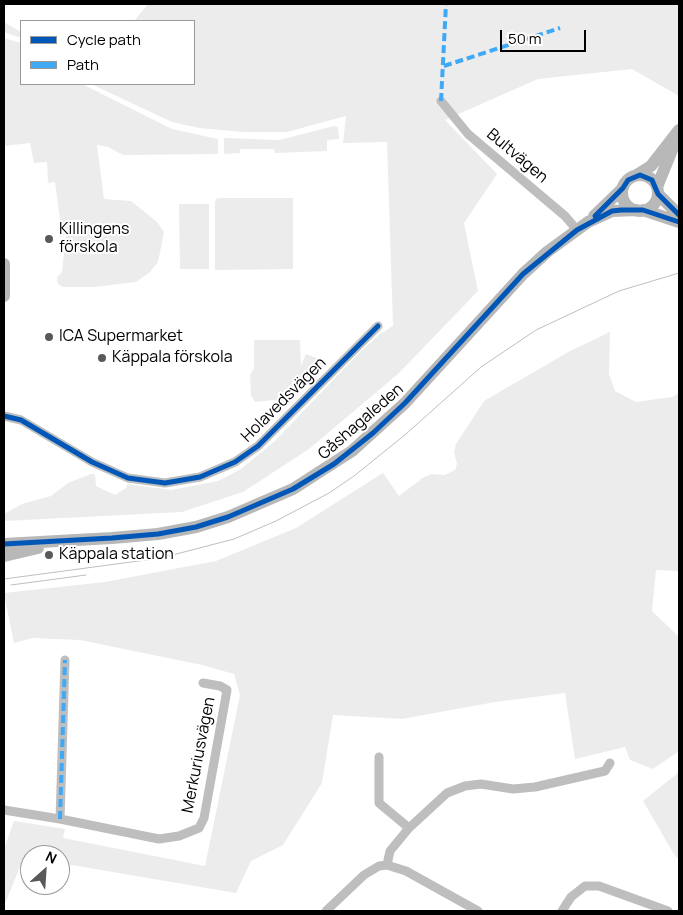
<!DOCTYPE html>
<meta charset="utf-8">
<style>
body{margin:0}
#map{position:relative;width:683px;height:915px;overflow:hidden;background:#fff;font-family:Manrope,sans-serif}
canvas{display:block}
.frame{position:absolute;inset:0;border:5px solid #000;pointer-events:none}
.legend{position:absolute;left:20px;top:20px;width:175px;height:65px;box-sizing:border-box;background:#fff;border:1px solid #999;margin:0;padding:6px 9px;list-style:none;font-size:15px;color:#000}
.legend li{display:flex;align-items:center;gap:10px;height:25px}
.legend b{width:25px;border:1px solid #999}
.north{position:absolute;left:20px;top:845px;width:50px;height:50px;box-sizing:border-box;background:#fff;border:1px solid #999;border-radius:50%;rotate:26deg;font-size:14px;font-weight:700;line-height:20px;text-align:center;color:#000}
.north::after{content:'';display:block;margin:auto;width:18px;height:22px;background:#595959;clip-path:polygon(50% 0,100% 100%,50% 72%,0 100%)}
.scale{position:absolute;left:500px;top:30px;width:86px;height:22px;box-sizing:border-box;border:2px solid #000;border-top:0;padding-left:6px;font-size:15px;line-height:18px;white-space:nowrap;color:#000;-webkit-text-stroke:4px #fff;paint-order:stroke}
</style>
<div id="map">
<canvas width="683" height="915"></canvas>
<div class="frame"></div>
<ul class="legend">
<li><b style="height:6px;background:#0057b8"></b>Cycle path</li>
<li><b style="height:6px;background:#3fa9f5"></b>Path</li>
</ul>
<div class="north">N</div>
<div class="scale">50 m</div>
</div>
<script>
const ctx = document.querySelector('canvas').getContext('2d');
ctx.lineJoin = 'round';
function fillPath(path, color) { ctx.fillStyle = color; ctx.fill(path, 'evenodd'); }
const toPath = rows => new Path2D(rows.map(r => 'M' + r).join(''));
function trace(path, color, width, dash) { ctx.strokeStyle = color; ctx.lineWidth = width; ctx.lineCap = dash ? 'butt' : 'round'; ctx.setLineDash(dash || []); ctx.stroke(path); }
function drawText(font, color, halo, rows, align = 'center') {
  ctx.font = font + ' Manrope,sans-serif'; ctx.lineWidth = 4; ctx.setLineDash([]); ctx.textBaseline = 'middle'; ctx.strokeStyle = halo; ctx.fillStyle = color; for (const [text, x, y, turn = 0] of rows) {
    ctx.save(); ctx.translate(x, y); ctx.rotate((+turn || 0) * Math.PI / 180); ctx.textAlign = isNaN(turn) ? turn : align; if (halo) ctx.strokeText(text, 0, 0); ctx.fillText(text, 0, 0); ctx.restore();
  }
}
fillPath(toPath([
 [148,4,679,4,679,96,632,69,538,79,445,120,497,174,464,223,478,291,399,373,309,449,243,492,182,512,4,521,4,514,22,504,51,496,68,483,91,474,95,474,96,486,115,495,126,488,127,484,171,490,218,481,241,469,275,441,360,352,380,334,393,326,387,142,343,143,346,116,287,132,243,132,199,128,172,122,91,84,194,84,194,21,134,21],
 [4,22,21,32,21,38,4,32],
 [4,38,21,43,21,84,82,84,172,129,218,139,218,154,123,155,108,147,97,145,104,199,131,201,157,222,164,232,158,262,150,272,136,282,94,287,63,287,58,284,57,277,62,272,66,235,62,235,55,182,48,183,47,162,34,163,30,143,4,146],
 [334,126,338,127,339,139,327,140,327,151,275,153,274,149,240,149,240,153,224,154,224,138,279,140],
 [220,198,293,198,293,269,215,270,215,203,216,199],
 [179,204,209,204,209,269,180,269],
 [610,332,609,374,615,391,636,402,672,397,679,393,679,571,656,570,652,611,679,637,679,751,653,769,630,760,625,747,575,759,565,693,495,702,402,719,333,715,322,783,283,845,251,861,236,893,60,863,60,855,30,855,30,858,24,857,4,906,4,849,14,821,65,829,63,838,205,866,240,695,234,674,202,665,80,640,33,638,14,643,4,593,105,582,216,561,296,528,383,473,399,496,424,477,432,474,445,475,455,470,457,464,454,452,456,444,484,401,570,351],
 [254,340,300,340,301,366,306,354,327,362,288,403,273,400,255,402,251,395,250,375,254,368],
 [679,772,679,859,675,856,643,801]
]), '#ececec');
trace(toPath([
 [441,101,468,134,565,216,577,230],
 [4,416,21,420,92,462,128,478,165,483,200,477,235,462,258,446,378,326],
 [379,757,379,803,409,828],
 [4,810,60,819,159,839,179,836,199,828,204,818,227,690,220,686,203,683],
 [60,819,65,660],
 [387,865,406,871,478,911],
 [326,911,364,875,379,866,387,865,390,851,409,828,447,793,465,786,481,784,513,789,535,787,605,771,610,763],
 [562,911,571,897,585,886,599,886,668,911]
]), '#bebebe', 9);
trace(toPath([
 '622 193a18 18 0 1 1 36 0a18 18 0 1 1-36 0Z',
 [635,176,651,166,679,130],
 [657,187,674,145],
 [658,194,679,215],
 [643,210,679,222],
 [594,216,623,188],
 [4,264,4,296],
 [4,544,112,538,158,534,196,527,228,517,293,489,352,451,405,403,523,274,547,252,588,222,612,211,637,210],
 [4,556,38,548]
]), '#b8b8b8', 12);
trace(toPath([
 [4,579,161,558,234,539,276,521,329,493,354,476,406,434,481,367,536,330,619,291,679,273],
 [11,585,86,575]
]), '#bebebe', 1);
trace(toPath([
 [444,66,560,28],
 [441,101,446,4],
 [60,819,65,660]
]), '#3fa9f5', 4, [8, 4]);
trace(toPath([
 [595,216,623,188,628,180,640,175,652,180,658,194,679,215],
 [4,416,21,420,92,462,128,478,165,483,200,477,235,462,258,446,378,326],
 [4,544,112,538,158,534,196,527,228,517,293,489,334,464,373,433,405,403,523,274,577,230,612,211,621,210,643,210,679,222]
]), '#0057b8', 5);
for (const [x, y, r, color] of [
 [49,239,5,"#595959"],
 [49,337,5,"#595959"],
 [102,358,5,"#595959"],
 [49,555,5,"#595959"]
]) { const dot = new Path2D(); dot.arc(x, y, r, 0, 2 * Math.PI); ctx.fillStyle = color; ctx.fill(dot); trace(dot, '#fff', 2); }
drawText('16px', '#000', '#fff', [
 ["Bultvägen",517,156,40],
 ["Holavedsvägen",284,400,-45],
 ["Gåshagaleden",361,422,-41],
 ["Merkuriusvägen",199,755,-79]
]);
drawText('16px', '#000', '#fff', [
 ["Killingens",59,230],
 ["förskola",59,248],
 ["ICA Supermarket",59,337],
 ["Käppala förskola",112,358],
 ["Käppala station",59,555]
], 'left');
</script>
